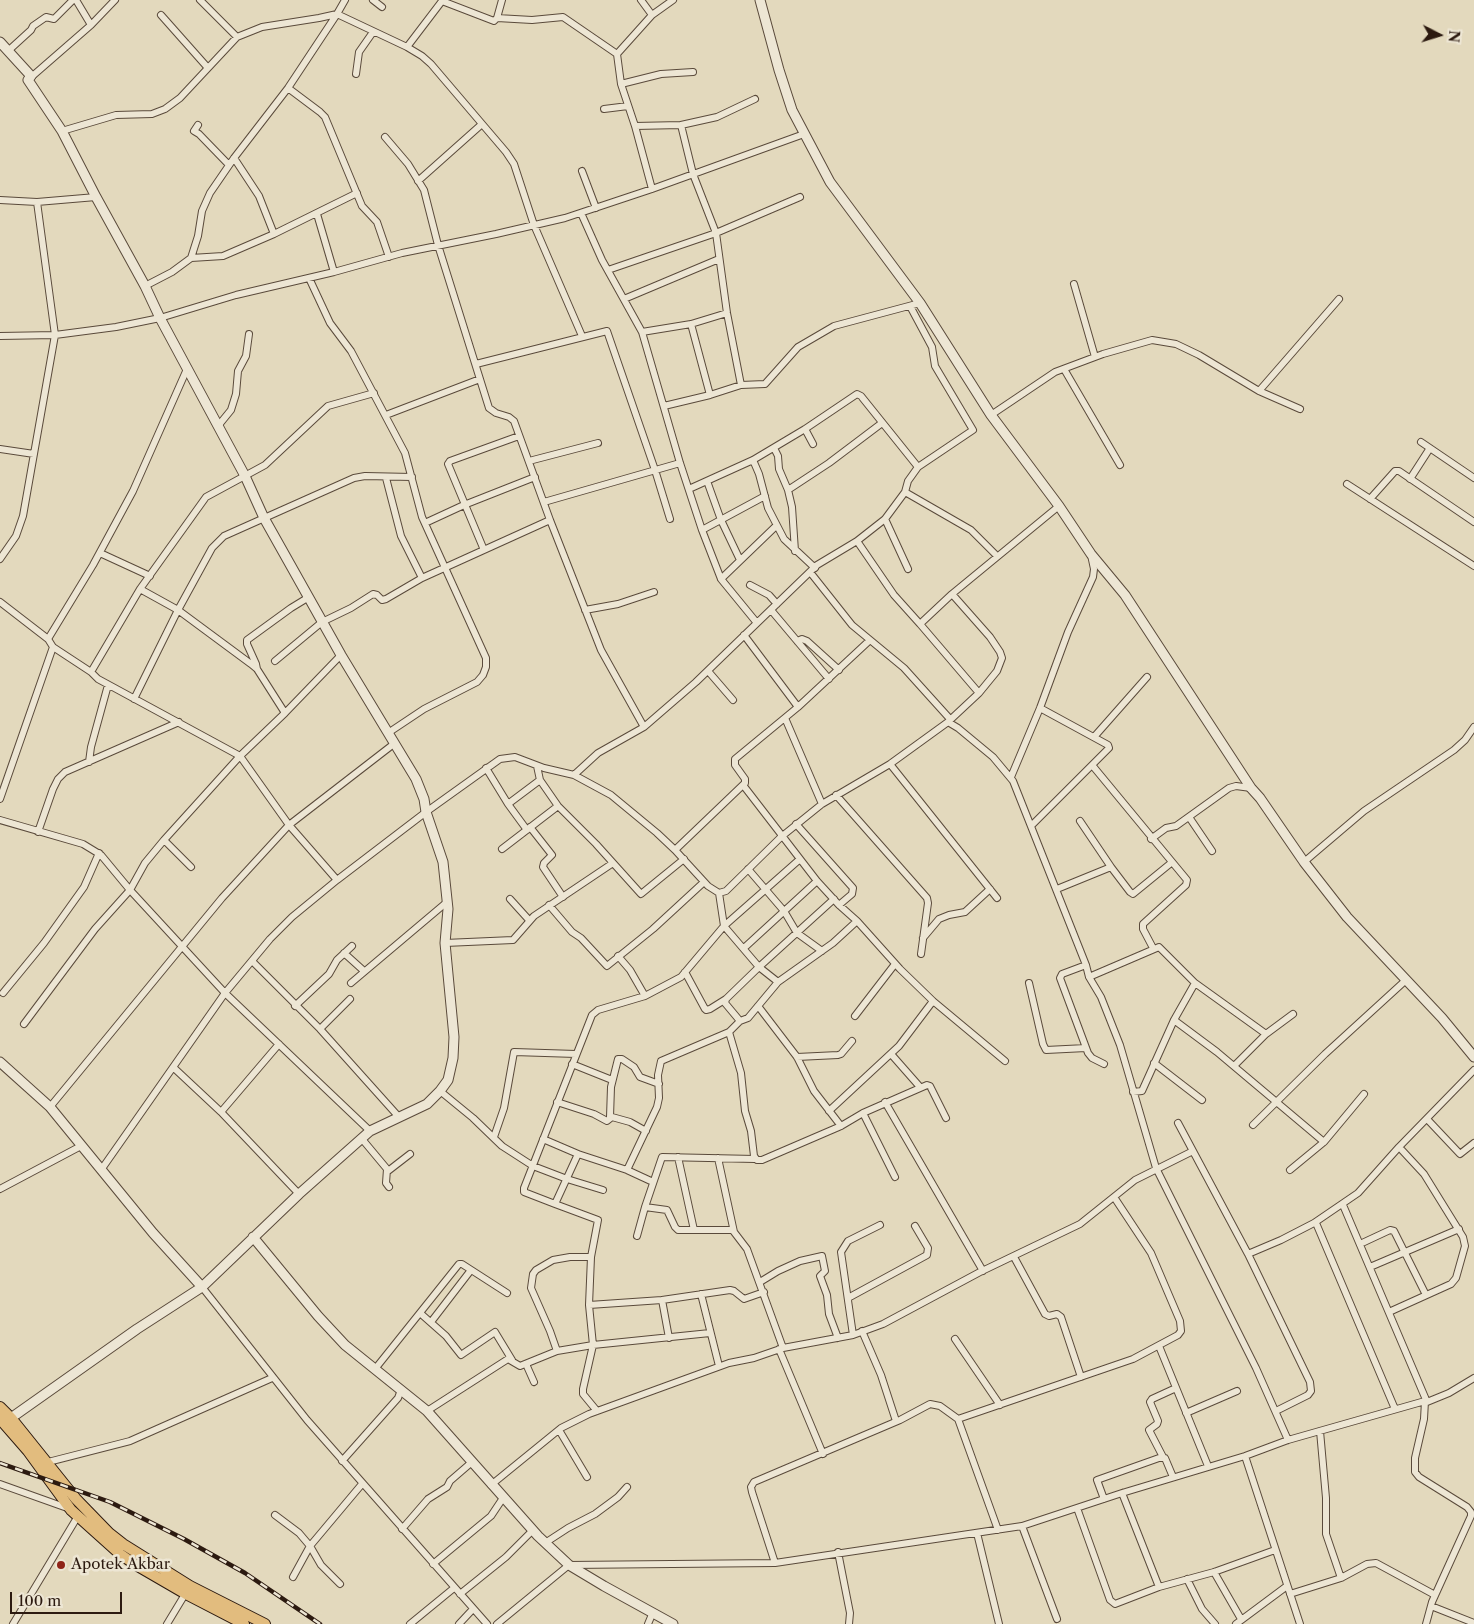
<!DOCTYPE html>
<style>
body{margin:0}
#map{position:relative;width:1474px;height:1624px;overflow:hidden;background:#e3d9bd;font-family:"Libre Caslon Text",serif}
canvas{display:block}
.north{position:absolute;left:1414px;top:10px;width:50px;height:50px;-webkit-text-stroke:4px #ede6d4;paint-order:stroke;rotate:95deg;font-size:14px;font-weight:700;line-height:20px;text-align:center;color:#2c1a10}
.north::after{content:'';display:block;margin:auto;width:18px;height:22px;background:#2c1a10;clip-path:polygon(50% 0,100% 100%,50% 72%,0 100%)}
.scale{position:absolute;left:10px;top:1592px;width:112px;height:22px;box-sizing:border-box;border:2px solid #2c1a10;border-top:0;padding-left:6px;font-size:15px;line-height:18px;white-space:nowrap;color:#2c1a10;-webkit-text-stroke:4px #ede6d4;paint-order:stroke}
</style>
<div id="map">
<canvas width="1474" height="1624"></canvas>
<div class="north">N</div>
<div class="scale">100 m</div>
</div>
<script>
const ctx = document.querySelector('canvas').getContext('2d');
ctx.lineJoin = 'round';
const toPath = rows => new Path2D(rows.map(r => 'M' + r).join(''));
function trace(path, color, width, dash) { ctx.strokeStyle = color; ctx.lineWidth = width; ctx.lineCap = dash ? 'butt' : 'round'; ctx.setLineDash(dash || []); ctx.stroke(path); }
function drawText(font, color, halo, rows, align = 'center') {
  ctx.font = font + ' "Libre Caslon Text",serif'; ctx.lineWidth = 5; ctx.setLineDash([]); ctx.textBaseline = 'middle'; ctx.strokeStyle = halo; ctx.fillStyle = color; for (const [text, x, y, turn = 0] of rows) {
    ctx.save(); ctx.translate(x, y); ctx.rotate((+turn || 0) * Math.PI / 180); ctx.textAlign = isNaN(turn) ? turn : align; if (halo) ctx.strokeText(text, 0, 0); ctx.fillText(text, 0, 0); ctx.restore();
  }
}
const minor = toPath([
 [76,0,91,25],
 [200,0,237,37],
 [373,0,382,7],
 [641,0,652,15],
 [161,15,208,68],
 [497,18,532,20,563,17,617,54],
 [407,47,442,1,494,21,497,18,502,0],
 [8,51,31,30,33,26,46,17,54,19,73,0],
 [356,74,359,52,373,32],
 [29,79,91,25,115,0],
 [621,84,661,74,693,72],
 [288,88,320,112,325,117,362,206,377,222,389,257],
 [604,109,628,106],
 [198,125,194,131,199,134,229,165],
 [681,125,693,174,716,233,727,313,741,385],
 [635,126,681,125,717,117,755,99],
 [62,131,116,115,152,114,165,109,180,98,237,37,262,27,319,18,337,14,345,0],
 [385,137,408,164,424,190,438,245,489,408,496,413,509,417,514,421,550,520,601,650,644,727],
 [234,158,259,196,274,234],
 [582,171,596,208],
 [418,181,482,124],
 [652,189,635,126,621,84,617,54,652,15,673,0],
 [0,200,37,202,96,197],
 [581,213,602,260,642,332,680,463,702,530,721,579,757,623],
 [317,214,334,272],
 [191,258,223,256,274,234,357,193],
 [608,270,716,233,800,197],
 [309,278,330,323,351,351,405,453,422,517,486,658,486,667,483,675,477,682,424,709,388,733],
 [1074,284,1095,357],
 [145,286,172,272,191,258,198,236,202,211,210,193,234,158,288,88,337,14,407,47,422,56,431,64,506,152,514,164,534,225,582,336],
 [624,299,719,259],
 [910,306,932,347,935,366,973,430,918,467,908,481,905,492,971,530,997,556],
 [691,324,710,395],
 [642,332,691,324,727,313],
 [0,336,55,335,116,327,160,318,236,295,334,272,402,253,496,234,565,218,652,189,804,134],
 [476,364,607,331,655,470,670,519],
 [1064,369,1120,465],
 [1259,391,1339,299],
 [664,406,710,395,741,385,765,384,798,347,834,326,920,303],
 [386,415,480,379],
 [991,415,1055,372,1103,354,1152,340,1176,344,1199,355,1259,391,1300,409],
 [218,426,231,410,236,394,238,371,246,356,249,334],
 [805,429,813,444],
 [1421,442,1474,478],
 [774,448,778,456,779,469,788,490],
 [0,449,34,454],
 [753,460,759,474,768,508,784,539,815,568],
 [529,461,598,443],
 [386,478,401,536,422,578],
 [1410,479,1430,448],
 [707,481,721,520,740,560],
 [1347,484,1474,566],
 [689,489,753,460,805,429,857,394,861,396,918,467],
 [1370,499,1395,471,1399,471,1474,522],
 [544,502,680,463],
 [885,519,908,569],
 [425,523,464,505,535,477],
 [702,530,765,496],
 [857,541,894,595,920,624],
 [484,550,448,464,450,461,519,436],
 [795,551,792,507,788,490,829,463,882,423],
 [100,553,150,576],
 [0,559,16,536,23,516,55,335,37,202],
 [810,572,852,625,904,668,950,719],
 [721,579,776,526],
 [750,585,769,595,777,604],
 [140,589,178,610,251,664,257,669,285,713],
 [0,602,48,639,53,647,91,672,98,679,240,756,289,825,337,880],
 [585,610,618,604,654,592],
 [771,610,829,679],
 [744,635,798,707],
 [48,639,93,565,133,491,187,369],
 [797,641,802,639,807,641,839,670],
 [275,661,322,622,351,608,373,594,377,595,382,600,386,599,422,578,550,520],
 [257,669,256,664,247,644,247,640,291,608,309,597],
 [708,671,733,700],
 [91,672,140,589,206,497,265,465,328,406,374,393],
 [979,693,920,624,952,594,1059,506],
 [134,699,178,610,212,548,224,536,354,478,365,476,412,477],
 [785,718,822,804],
 [949,721,979,693,997,671,1002,658,1000,652,990,637,952,594],
 [1094,737,1147,677],
 [89,762,91,747,108,685],
 [890,764,997,898],
 [1092,765,1187,880,1186,885,1143,924,1143,929,1153,948],
 [537,766,540,780,558,806,596,844,641,894,684,859],
 [486,768,508,804,540,780],
 [574,775,598,753,644,727,696,682,817,565,857,541,885,519,905,492],
 [1011,777,1040,708,1068,632,1093,577,1094,569,1091,555],
 [743,785,817,881,839,905,857,921,900,969,933,1001,1005,1061],
 [836,795,927,898,928,903,921,954],
 [0,799,53,647],
 [508,804,527,830],
 [1189,817,1212,851],
 [0,820,83,844,101,855,130,890,225,993,370,1131],
 [1080,821,1111,867],
 [796,824,853,888,852,894,839,905],
 [1032,825,1109,748,1108,745,1040,708],
 [530,827,552,855,544,863,543,867,563,897],
 [38,832,53,789,58,779,65,772,179,722],
 [1151,839,1166,828,1176,826,1229,788,1236,786,1251,788],
 [164,840,191,867],
 [502,849,558,806],
 [675,850,745,783,745,779,735,765,735,759,798,707,870,640],
 [1304,862,1364,811,1454,750,1465,740,1474,727],
 [748,869,784,911,797,933,822,951],
 [1057,889,1111,867,1130,892,1133,894,1171,863],
 [719,893,724,926,759,967,778,982],
 [510,899,529,920],
 [549,905,572,932,581,938,607,966,653,929,704,882],
 [923,938,939,919,949,915,965,912,990,889],
 [445,943,513,940,534,916,613,863],
 [744,948,817,881],
 [344,953,364,971],
 [618,956,630,970,645,996],
 [252,961,320,1029,398,1116],
 [1086,965,1062,974,1060,978,1088,1053,1092,1058,1104,1064],
 [685,972,705,1009,706,1010,710,1009,726,999,759,967,834,899],
 [1089,977,1159,947,1195,983,1174,1020,1142,1091,1133,1092],
 [351,983,447,902],
 [1029,983,1043,1044,1046,1050,1086,1048],
 [1195,983,1266,1034,1234,1066],
 [3,993,44,943,84,887,99,853],
 [726,999,725,1003,740,1021],
 [295,1006,329,974,337,960,352,946],
 [758,1006,797,1057,814,1091,841,1126],
 [855,1016,895,964],
 [1174,1020,1217,1052,1324,1142],
 [24,1024,95,929,130,890,145,863,164,840,240,756,285,713,341,655],
 [320,1029,350,999],
 [729,1032,741,1073,745,1111,751,1131,754,1156,757,1160,762,1160,841,1126,863,1113,927,1085,930,1086,946,1118],
 [1266,1034,1293,1014],
 [891,1054,920,1087],
 [797,1057,838,1055,841,1054,852,1041],
 [1154,1063,1202,1100],
 [572,1064,612,1080],
 [174,1068,221,1112,299,1194],
 [440,1091,473,1118,502,1146,533,1166,567,1179,603,1190],
 [557,1102,594,1114,607,1121,612,1117,630,1122,646,1131],
 [885,1102,983,1271],
 [50,1107,222,898,289,825,395,743],
 [829,1111,899,1046,933,1001],
 [221,1112,279,1044],
 [863,1113,895,1177],
 [610,1117,611,1087,618,1059,622,1059,634,1067,640,1077,659,1084],
 [1427,1119,1460,1154,1474,1143],
 [1178,1123,1248,1254,1310,1382,1311,1391,1308,1395,1276,1411],
 [1253,1125,1325,1054,1406,980],
 [494,1137,504,1108,514,1052,576,1054],
 [362,1139,387,1169,386,1183,389,1187],
 [543,1139,578,1154,627,1170,653,1182],
 [578,1154,555,1204,524,1192,524,1188,592,1015,598,1010,645,996,681,977,724,926,800,859],
 [678,1157,694,1230],
 [718,1158,734,1232,747,1249,783,1348],
 [101,1170,225,993,270,939,292,917,337,880,426,812,500,759,515,757,544,768,574,775,611,795,657,833,675,850,708,886,719,893,726,891,781,837,822,804,890,764,948,722,958,728,993,757,1013,781,1086,965,1089,977,1101,997,1120,1045,1156,1168,1256,1368,1288,1440],
 [627,1170,657,1107,659,1098,658,1075,661,1061,729,1032,740,1021,748,1018,778,982,833,943,857,921],
 [1290,1170,1324,1142,1364,1094],
 [388,1171,410,1154],
 [0,1189,81,1146],
 [555,1204,598,1220,591,1257,589,1305,593,1345,583,1389,583,1394,597,1411],
 [1343,1205,1427,1402],
 [645,1207,667,1210,675,1227,678,1230,733,1230],
 [1316,1223,1395,1409],
 [637,1236,645,1207,662,1157,755,1159],
 [1360,1244,1390,1230,1394,1231,1426,1295],
 [1248,1254,1281,1240,1314,1223,1358,1193,1399,1147,1474,1070],
 [1014,1257,1045,1314,1049,1316,1057,1314,1061,1317,1081,1377],
 [1370,1267,1459,1229],
 [760,1282,778,1271,800,1261,822,1256,825,1271,820,1276,827,1295,829,1314,838,1338],
 [202,1287,307,1420,487,1624],
 [701,1294,719,1366],
 [848,1298,927,1255,928,1248,915,1226],
 [662,1300,669,1338],
 [589,1305,662,1300,730,1290,734,1291,744,1299,764,1292],
 [1389,1312,1451,1284,1456,1278,1465,1246,1463,1237,1424,1174,1399,1147],
 [420,1313,446,1336,461,1355,495,1332,512,1360],
 [431,1322,471,1270],
 [862,1331,881,1375,896,1421],
 [853,1335,841,1252,848,1241,880,1225],
 [955,1339,1000,1405],
 [1159,1346,1208,1466],
 [779,1349,823,1454],
 [557,1351,550,1331,531,1288,533,1274,536,1270,553,1260,570,1257,591,1257],
 [526,1364,534,1382],
 [375,1369,459,1264,462,1264,507,1293],
 [1425,1401,1424,1419,1415,1458,1415,1472,1419,1477,1467,1507,1471,1512,1471,1516,1432,1602,1426,1624],
 [427,1411,508,1359,520,1366,557,1351,593,1345,710,1333],
 [1186,1413,1237,1391],
 [958,1419,1133,1359,1178,1335,1181,1331,1180,1321,1151,1253,1114,1197],
 [559,1430,587,1477],
 [1320,1431,1326,1498,1326,1534,1341,1578],
 [1245,1456,1300,1624],
 [1163,1457,1149,1430,1157,1424,1158,1421,1150,1402,1152,1399,1176,1388],
 [342,1461,398,1398,401,1390],
 [48,1462,130,1441,272,1378],
 [0,1484,70,1509],
 [491,1485,561,1428,589,1414,729,1363,754,1358,783,1348,853,1335,883,1324,980,1272,1080,1224,1135,1180,1193,1151],
 [1122,1493,1159,1587],
 [1104,1499,1097,1480,1159,1458,1165,1458,1173,1477],
 [1077,1508,1110,1600,1115,1604,1159,1587,1214,1572,1275,1550],
 [275,1515,299,1533,310,1546,321,1565,340,1584],
 [1022,1526,1057,1619],
 [402,1529,428,1499,447,1487,450,1481,472,1462],
 [977,1533,999,1624],
 [545,1543,568,1528,595,1514,618,1497,627,1487],
 [838,1552,850,1613,849,1624],
 [775,1563,752,1492,751,1487,754,1482,900,1420,930,1404,940,1406,958,1419,998,1530],
 [433,1564,491,1516,503,1498],
 [1214,1572,1241,1619],
 [293,1577,310,1546,362,1484],
 [1187,1579,1202,1609,1215,1624],
 [460,1594,506,1557,533,1530],
 [1290,1594,1341,1578,1367,1564,1376,1563,1435,1595],
 [1431,1606,1474,1623],
 [13,1624,78,1516],
 [167,1624,187,1591],
 [410,1624,454,1588],
 [459,1624,473,1609],
 [497,1624,569,1565,775,1563,1022,1526,1122,1493,1245,1456,1288,1440,1425,1401,1427,1402,1449,1393,1474,1378],
 [648,1624,653,1612],
 [1236,1624,1287,1586]
]);
const tertiary = toPath([
 [760,0,779,70,792,110,830,182,920,303,991,415,1059,506,1091,554,1125,595,1251,788,1260,798,1304,862,1347,917,1442,1018,1474,1057],
 [0,42,31,76,28,80,62,131,96,197,145,286,160,318,245,476,264,518,341,655,416,779,424,799,426,812,443,862,448,909,445,943,454,1037,453,1058,448,1080,440,1091,427,1104,370,1131,299,1194,202,1287,137,1329,11,1418],
 [0,1062,50,1107,153,1233,202,1287],
 [253,1237,318,1316,345,1345,427,1411,538,1536,569,1565,604,1586,673,1624]
]);
const primary = toPath([
 [0,1407,11,1418,76,1499,109,1533,123,1544,190,1586,265,1624],
 [0,1419,28,1451,71,1510,120,1554,136,1565,186,1594,244,1624]
]);
trace(minor, '#5a4a3b', 8);
trace(tertiary, '#5a4a3b', 11);
trace(primary, '#2c1a10', 12);
trace(minor, '#ede6d4', 6);
trace(tertiary, '#ede6d4', 9);
trace(primary, '#e2bc7e', 10);
const rail = toPath([
 [0,1463,110,1502,184,1539,245,1573,320,1624]
]);
trace(rail, '#2c1a10', 4.5);
trace(rail, '#ede6d4', 2.5, [8]);
for (const [x, y, r, color] of [
 [61,1565,5,"#8f2418"]
]) { const dot = new Path2D(); dot.arc(x, y, r, 0, 2 * Math.PI); ctx.fillStyle = color; ctx.fill(dot); trace(dot, '#ede6d4', 2); }
drawText('15px', '#2c1a10', '#ede6d4', [
 ["Apotek Akbar",71,1565]
], 'left');
</script>
